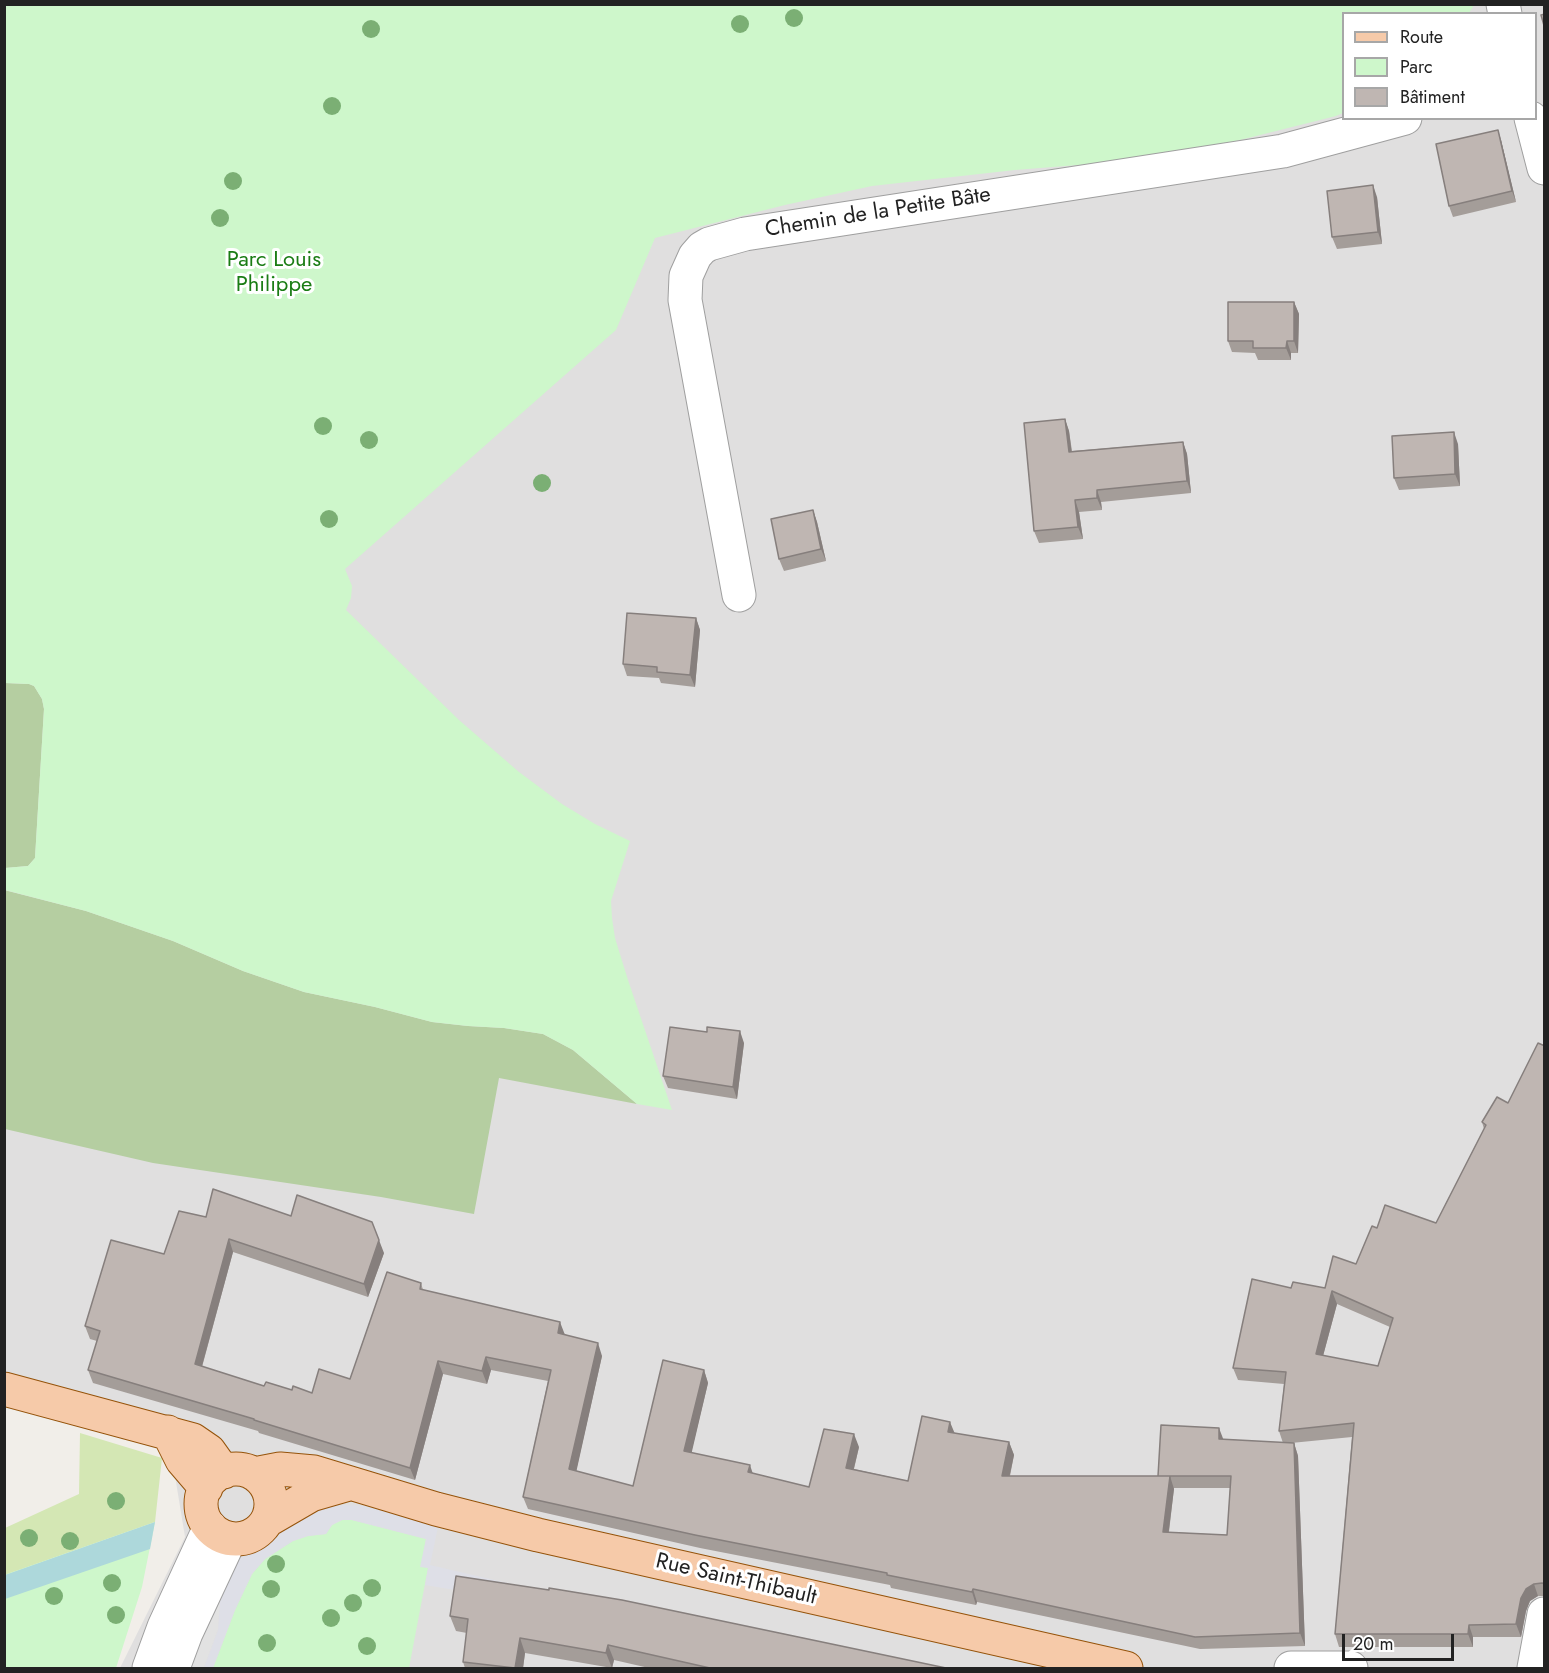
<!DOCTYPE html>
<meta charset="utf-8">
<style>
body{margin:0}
#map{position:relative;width:1549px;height:1673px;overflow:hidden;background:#f1eee9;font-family:Jost,sans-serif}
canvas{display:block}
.frame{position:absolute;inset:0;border:6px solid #222;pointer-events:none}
.legend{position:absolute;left:1342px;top:12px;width:195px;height:108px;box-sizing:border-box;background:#fff;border:2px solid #a7a7a7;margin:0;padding:8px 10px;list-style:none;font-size:18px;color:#222}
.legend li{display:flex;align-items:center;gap:12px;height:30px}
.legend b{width:30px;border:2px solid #a7a7a7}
.scale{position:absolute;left:1342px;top:1634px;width:112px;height:27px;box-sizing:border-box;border:3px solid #222;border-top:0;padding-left:8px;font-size:18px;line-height:21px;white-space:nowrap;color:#222;-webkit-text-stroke:4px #fff;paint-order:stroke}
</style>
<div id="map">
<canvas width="1549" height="1673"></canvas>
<div class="frame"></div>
<ul class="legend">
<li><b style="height:8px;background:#f6caa9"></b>Route</li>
<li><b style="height:16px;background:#cef7cb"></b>Parc</li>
<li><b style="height:16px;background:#bfb6b2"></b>Bâtiment</li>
</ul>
<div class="scale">20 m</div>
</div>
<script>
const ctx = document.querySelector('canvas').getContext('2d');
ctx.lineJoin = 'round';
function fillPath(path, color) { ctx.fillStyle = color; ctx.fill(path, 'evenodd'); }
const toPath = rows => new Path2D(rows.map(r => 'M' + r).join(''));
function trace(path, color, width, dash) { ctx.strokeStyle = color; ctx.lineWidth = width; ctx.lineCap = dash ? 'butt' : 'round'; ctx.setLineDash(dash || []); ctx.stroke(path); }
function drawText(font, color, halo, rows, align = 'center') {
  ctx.font = font + ' Jost,sans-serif'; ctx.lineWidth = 6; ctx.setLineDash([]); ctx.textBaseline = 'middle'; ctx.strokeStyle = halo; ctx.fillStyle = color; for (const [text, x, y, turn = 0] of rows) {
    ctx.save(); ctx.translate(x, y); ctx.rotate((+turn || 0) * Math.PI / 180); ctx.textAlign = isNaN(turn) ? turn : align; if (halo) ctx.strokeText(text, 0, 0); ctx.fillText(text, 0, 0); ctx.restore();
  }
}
fillPath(toPath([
 [4,5,1544,5,1544,1668,120,1668,185,1537,168,1433,5,1401],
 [1344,14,1536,14,1536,118,1344,118]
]), '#e0dfdf');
fillPath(toPath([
 [80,1433,162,1458,155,1522,5,1575,5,1528,79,1494]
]), '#d4e7b4');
fillPath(toPath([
 [5,683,29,684,34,686,42,699,44,709,35,858,28,866,5,868],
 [4,890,86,911,173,941,243,971,304,992,375,1007,432,1022,468,1026,504,1028,543,1034,573,1050,637,1104,499,1078,474,1214,381,1197,153,1163,5,1129]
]), '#b5cea1');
fillPath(toPath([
 [5,5,1474,5,1469,13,1344,14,1343,113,1336,116,1216,146,1129,161,1015,170,872,186,785,205,655,238,616,330,345,569,352,586,351,598,346,610,459,720,519,772,562,804,595,824,630,841,611,901,612,918,615,938,628,980,672,1110,637,1104,573,1050,543,1034,504,1028,468,1026,432,1022,375,1007,304,992,243,971,173,941,86,911,5,890,5,868,28,866,35,858,44,709,42,699,34,686,29,684,5,683],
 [342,1520,352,1520,426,1539,421,1566,428,1568,409,1668,213,1668,235,1610,252,1574,265,1559,293,1541,308,1536,326,1534,332,1525],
 [155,1522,142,1587,116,1668,5,1668,4,1575]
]), '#cef7cb');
fillPath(toPath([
 [221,1589,218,1630,204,1668,182,1668]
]), '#e2e2e2');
fillPath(toPath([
 [344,1505,364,1506,438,1527,430,1565,520,1586,461,1591,425,1585,428,1568,420,1567,426,1539,352,1520,342,1520,332,1525,326,1534,308,1536,293,1541,265,1559,252,1574,235,1610,213,1668,204,1668,218,1630,221,1589,235,1561,270,1543,286,1527,307,1514,325,1507]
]), '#dedfe7');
fillPath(toPath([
 [155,1522,150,1549,5,1599,5,1575]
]), '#add8db');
const minor = toPath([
 [1503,4,1505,14],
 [1531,118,1544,168],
 [739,595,685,300,686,276,695,256,702,248,709,244,745,234,1283,151,1405,118],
 [149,1668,164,1627,210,1527],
 [173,1668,186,1633,230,1539],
 [1291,1668,1351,1668],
 [1534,1668,1544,1614]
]);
const major = toPath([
 [4,1389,193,1440,209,1451,224,1472],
 [168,1432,182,1460,206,1488],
 '201 1504a35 35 0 1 1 70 0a35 35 0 1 1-70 0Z',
 [254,1474,280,1469,314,1472,436,1509,538,1535,1126,1668],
 [268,1520,311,1495,349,1484]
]);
trace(minor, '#9f9f9f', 35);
trace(major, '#95530a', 35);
trace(minor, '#fff', 33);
trace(major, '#f6caa9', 33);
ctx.fillStyle = '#7baf74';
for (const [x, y] of [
 [794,18],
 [740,24],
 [371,29],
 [332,106],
 [233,181],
 [220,218],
 [323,426],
 [369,440],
 [542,483],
 [329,519],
 [116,1501],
 [29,1538],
 [70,1541],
 [276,1564],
 [112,1583],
 [372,1588],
 [271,1589],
 [54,1596],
 [353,1603],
 [116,1615],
 [331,1618],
 [267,1643],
 [367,1646]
]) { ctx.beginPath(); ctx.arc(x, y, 9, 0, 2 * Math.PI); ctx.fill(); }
fillPath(toPath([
 [1501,140,1516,202,1453,217,1449,206],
 [1377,197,1382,244,1337,249,1332,237],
 [1294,302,1299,314,1298,353,1291,353,1291,360,1258,360,1255,353,1232,352,1228,341],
 [1065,419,1069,431,1072,451,1183,442,1187,454,1191,493,1101,502,1102,510,1079,512,1083,539,1039,543,1034,531],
 [1458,444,1460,486,1399,490,1394,478],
 [813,510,817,522,826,561,784,571,779,559],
 [696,618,700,630,695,687,661,683,659,678,627,676,623,664],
 [707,1032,744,1043,737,1099,668,1088,663,1076],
 [1545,1046,1545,1596,1538,1596,1530,1601,1526,1611,1521,1637,1473,1637,1473,1647,1339,1647,1335,1634,1352,1437,1291,1443,1294,1443,1298,1456,1305,1646,1200,1649,977,1602,976,1605,891,1588,890,1585,700,1548,528,1509,523,1497,548,1381,491,1370,487,1384,443,1374,415,1480,259,1433,258,1431,93,1383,88,1370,97,1341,90,1339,85,1326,164,1254,206,1217,384,1253,368,1297,233,1252,202,1367,264,1386,312,1393,350,1379,421,1283,423,1290,565,1334,602,1356,576,1471,633,1486,704,1370,708,1383,691,1453,753,1474,809,1487,859,1447,854,1469,908,1481,954,1433,1009,1442,1014,1455,1010,1476,1158,1476,1223,1439,1283,1443,1279,1431,1284,1384,1238,1380,1233,1368,1291,1288,1325,1288,1356,1264,1377,1228,1436,1223,1484,1129,1482,1122,1508,1103],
 [1337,1304,1390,1327,1378,1366,1323,1356],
 [1174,1488,1230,1488,1227,1535,1169,1532],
 [450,1616,946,1668,649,1668,614,1660,612,1668,525,1653,523,1668,465,1668,463,1662,467,1633,456,1631]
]), '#a49d99');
fillPath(toPath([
 [1498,130,1501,140,1516,202,1512,191],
 [1373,185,1377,197,1382,244,1378,232],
 [1294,302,1299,314,1298,353,1294,341],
 [1287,341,1291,353,1291,360,1286,348],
 [1065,419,1069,431,1073,463,1069,452],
 [1454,432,1458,444,1460,486,1455,474],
 [1183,442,1187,454,1191,493,1187,481],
 [1097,490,1101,502,1102,510,1097,498],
 [1075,500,1079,512,1083,539,1078,527],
 [813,510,817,522,826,561,821,549],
 [696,618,700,630,695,687,690,675],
 [740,1031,744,1043,737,1099,733,1087],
 [229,1239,233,1252,199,1377,195,1364],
 [379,1240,384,1253,368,1297,364,1284],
 [1332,1291,1337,1304,1320,1367,1316,1354],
 [560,1322,565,1335,558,1333],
 [598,1343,602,1356,574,1482,569,1469],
 [486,1357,491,1370,487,1384,482,1371],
 [438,1361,443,1374,415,1480,410,1468],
 [704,1370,708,1383,689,1464,684,1451],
 [950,1422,955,1434,948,1432],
 [1219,1428,1224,1441,1219,1439],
 [854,1434,859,1447,851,1480,846,1468],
 [1009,1442,1014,1455,1007,1488,1002,1476],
 [1294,1443,1298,1456,1305,1646,1300,1633],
 [750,1465,754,1477,748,1472],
 [1170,1476,1174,1489,1167,1545,1163,1532],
 [1534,1584,1538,1596,1530,1601,1526,1611,1521,1637,1516,1624,1521,1598,1526,1589],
 [973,1589,977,1602,976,1605,972,1592],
 [1469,1625,1473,1637,1473,1647,1468,1634],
 [520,1638,525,1653,523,1668,515,1668],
 [608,1645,614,1660,612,1668,606,1653]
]), '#867f7d');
const building = toPath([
 [1545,14,1545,29,1541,15,1545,14],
 [1498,130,1512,191,1449,206,1436,144,1498,130],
 [1373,185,1378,232,1332,237,1327,191,1373,185],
 [1228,302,1294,302,1294,341,1287,341,1286,348,1253,348,1253,341,1228,341,1228,302],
 [1065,419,1069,452,1183,442,1187,481,1097,490,1097,498,1075,500,1078,527,1034,531,1024,423,1065,419],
 [1454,432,1455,474,1394,478,1392,436,1454,432],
 [813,510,821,549,779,559,771,519,813,510],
 [627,613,696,618,690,675,657,672,657,667,623,664,627,613],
 [670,1027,707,1032,707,1027,740,1031,733,1087,663,1076,670,1027],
 [1538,1043,1545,1046,1545,1584,1542,1583,1534,1584,1526,1589,1521,1598,1516,1624,1469,1625,1468,1634,1335,1634,1354,1423,1279,1431,1286,1372,1233,1368,1252,1279,1291,1288,1293,1282,1325,1288,1333,1256,1356,1264,1372,1226,1377,1228,1385,1205,1436,1223,1486,1125,1482,1122,1497,1097,1508,1103,1538,1043],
 [1332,1291,1393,1318,1378,1366,1316,1354,1332,1291],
 [213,1189,291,1216,297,1195,372,1222,379,1240,364,1284,229,1239,195,1364,264,1386,266,1382,292,1390,293,1386,312,1393,319,1369,350,1379,387,1272,421,1283,420,1289,560,1322,558,1333,598,1343,569,1469,633,1486,663,1360,704,1370,684,1451,750,1465,748,1472,809,1487,824,1429,854,1434,846,1468,908,1481,922,1416,950,1422,948,1432,1009,1442,1002,1476,1170,1476,1163,1532,1227,1535,1231,1476,1158,1476,1161,1425,1219,1428,1219,1439,1294,1443,1300,1633,1195,1637,973,1589,972,1592,887,1575,887,1573,695,1535,523,1497,551,1370,486,1357,482,1371,438,1361,410,1468,254,1420,254,1419,88,1370,100,1331,85,1326,111,1240,164,1254,179,1211,206,1217,213,1189],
 [456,1576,549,1590,549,1588,622,1600,946,1668,710,1668,608,1645,606,1653,520,1638,515,1668,463,1662,468,1619,450,1616,456,1576]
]);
fillPath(building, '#bfb6b2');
trace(building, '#867f7d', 1.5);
drawText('22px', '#222', '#fff', [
 ["Chemin de la Petite Bâte",878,213,-9],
 ["Rue Saint-Thibault",736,1580,13]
]);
drawText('22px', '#1a7c14', '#fff', [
 ["Parc Louis",274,261],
 ["Philippe",274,286]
]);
</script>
